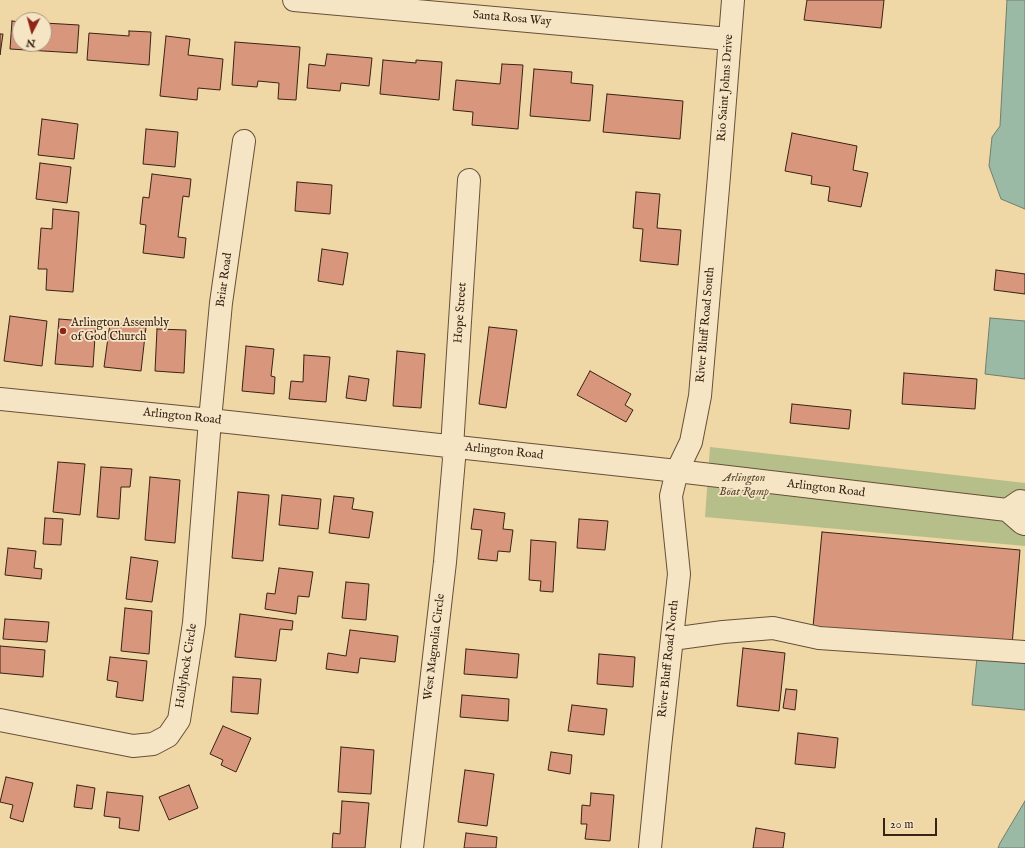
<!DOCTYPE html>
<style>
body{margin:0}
#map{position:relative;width:1025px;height:848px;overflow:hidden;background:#f0d7a6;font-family:"IM FELL English",serif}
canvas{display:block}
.north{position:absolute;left:12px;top:12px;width:40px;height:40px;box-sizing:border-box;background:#f5e5c5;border:1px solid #a9977e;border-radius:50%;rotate:186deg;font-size:11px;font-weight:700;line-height:16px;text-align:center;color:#382314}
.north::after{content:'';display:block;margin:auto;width:14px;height:18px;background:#8f2418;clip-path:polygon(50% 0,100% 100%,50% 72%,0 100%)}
.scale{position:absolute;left:883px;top:818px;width:54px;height:18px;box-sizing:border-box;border:2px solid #382314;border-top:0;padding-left:5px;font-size:12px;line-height:14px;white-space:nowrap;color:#382314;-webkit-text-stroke:3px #f5e5c5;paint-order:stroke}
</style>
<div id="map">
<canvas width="1025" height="848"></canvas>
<div class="north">N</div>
<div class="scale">20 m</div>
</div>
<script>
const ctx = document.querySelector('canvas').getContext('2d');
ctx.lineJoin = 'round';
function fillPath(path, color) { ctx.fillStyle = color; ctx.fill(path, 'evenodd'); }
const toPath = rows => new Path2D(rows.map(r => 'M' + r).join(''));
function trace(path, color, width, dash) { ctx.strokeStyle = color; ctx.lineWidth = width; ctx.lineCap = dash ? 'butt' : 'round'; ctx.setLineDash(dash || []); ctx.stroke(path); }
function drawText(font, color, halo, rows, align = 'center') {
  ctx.font = font + ' "IM FELL English",serif'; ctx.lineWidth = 3.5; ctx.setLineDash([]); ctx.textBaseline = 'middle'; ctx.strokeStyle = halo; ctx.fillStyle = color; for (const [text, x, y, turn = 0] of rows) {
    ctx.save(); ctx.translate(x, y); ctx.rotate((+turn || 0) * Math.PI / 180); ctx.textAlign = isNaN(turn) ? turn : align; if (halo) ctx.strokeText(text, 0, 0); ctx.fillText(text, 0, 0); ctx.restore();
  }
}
fillPath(toPath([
 [710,447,1025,483,1025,546,705,517]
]), '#b6bf89');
const water = toPath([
 [1007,0,1025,0,1025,209,1001,199,989,166,992,137,1000,126,1007,0],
 [990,318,1025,321,1025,379,985,374,990,318],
 [977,658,1025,662,1025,710,972,705,977,658],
 [1025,801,1025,848,998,848,1000,843,1025,801]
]);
fillPath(water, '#9abaa5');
trace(water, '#737e6b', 1);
const building = toPath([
 [807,0,884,0,881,28,804,20,807,0],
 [12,21,20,22,20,44,44,44,44,23,79,25,77,53,10,49,12,21],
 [129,31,151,32,149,65,87,60,89,33,129,36,129,31],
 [0,34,3,34,0,55,0,34],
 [166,36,190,39,188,55,223,59,220,90,198,88,197,100,160,96,166,36],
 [235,42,300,47,296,100,278,99,279,83,258,81,257,87,232,85,235,42],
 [327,54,372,58,369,86,341,83,340,91,307,88,309,64,325,66,327,54],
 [383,60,416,63,416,60,442,62,439,100,380,94,383,60],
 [502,64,523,65,518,129,472,125,473,112,453,110,456,80,500,84,502,64],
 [534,69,572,72,571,83,593,85,590,121,530,116,534,69],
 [607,94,683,101,680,139,603,132,607,94],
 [42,119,78,124,74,159,38,155,42,119],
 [146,129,178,132,175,167,143,164,146,129],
 [792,133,857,146,853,170,868,173,861,207,828,201,830,187,811,184,812,176,785,171,792,133],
 [40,163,71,167,67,203,36,199,40,163],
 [152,174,191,179,189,197,183,196,178,237,186,238,184,258,143,253,146,225,140,224,143,197,149,198,152,174],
 [297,182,332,185,330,214,295,211,297,182],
 [636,192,660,194,657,228,681,230,678,265,640,261,643,229,633,228,636,192],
 [53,209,79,212,73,292,46,290,47,269,38,269,41,228,52,229,53,209],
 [322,249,348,253,343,285,318,281,322,249],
 [996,270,1025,274,1025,294,994,290,996,270],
 [10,316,47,321,42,366,4,361,10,316],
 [59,319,96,322,93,367,55,364,59,319],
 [110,323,146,327,141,371,104,367,110,323],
 [489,327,517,330,506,408,479,404,489,327],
 [157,329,186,330,184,373,155,371,157,329],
 [246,346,274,349,271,376,275,377,274,394,242,391,246,346],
 [397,351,425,354,421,408,393,406,397,351],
 [304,355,330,357,326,402,289,399,291,381,303,382,304,355],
 [590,371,631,394,625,405,633,410,626,422,577,395,590,371],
 [904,373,977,379,975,409,902,404,904,373],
 [349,376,369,379,366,401,346,398,349,376],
 [792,404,851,410,849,429,790,423,792,404],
 [58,462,85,464,80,515,53,512,58,462],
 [101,467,132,469,130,487,121,487,119,519,97,517,101,467],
 [150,477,180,480,175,543,145,540,150,477],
 [238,492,269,495,263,561,232,558,238,492],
 [282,495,321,499,318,529,279,525,282,495],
 [334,496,354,498,352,509,373,512,369,538,329,533,334,496],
 [474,509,505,513,503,529,513,530,510,552,498,551,497,561,478,559,482,530,471,529,474,509],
 [45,518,63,519,61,545,43,544,45,518],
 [579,519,608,521,605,550,577,548,579,519],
 [822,532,1020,550,1012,645,813,627,822,532],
 [531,540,556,542,553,592,540,591,541,581,529,580,531,540],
 [8,548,36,551,34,568,42,569,41,579,5,575,8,548],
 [131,557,158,561,152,602,126,599,131,557],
 [279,568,313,572,309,597,298,596,296,614,265,609,267,593,275,594,279,568],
 [346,582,369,584,366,620,342,618,346,582],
 [125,608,152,611,149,654,121,651,125,608],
 [240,614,293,621,292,630,280,629,276,661,235,657,240,614],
 [5,619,49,622,47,642,3,639,5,619],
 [350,630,398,636,395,662,360,658,358,673,326,669,328,653,346,656,350,630],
 [0,646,45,650,43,677,0,673,0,646],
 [743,648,785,653,779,711,737,706,743,648],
 [466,649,519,654,517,678,464,674,466,649],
 [599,654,635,657,633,687,597,684,599,654],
 [110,657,147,661,143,701,116,697,118,682,107,680,110,657],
 [233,677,261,679,258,714,231,712,233,677],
 [786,689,797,690,795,710,783,708,786,689],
 [462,695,509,699,508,721,460,717,462,695],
 [572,705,607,709,604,735,568,731,572,705],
 [223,726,251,738,236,772,221,765,223,760,210,754,223,726],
 [798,733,838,738,835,768,795,764,798,733],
 [341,747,374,750,371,794,338,792,341,747],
 [551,752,572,755,570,774,548,770,551,752],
 [465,770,494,774,487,826,458,822,465,770],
 [6,777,33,783,23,822,10,818,13,805,0,802,6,777],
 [77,785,95,788,92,809,74,807,77,785],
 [189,785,198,808,169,820,159,797,189,785],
 [107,792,143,796,139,831,119,828,120,818,104,816,107,792],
 [591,793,614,795,610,841,585,839,587,824,581,824,582,805,590,806,591,793],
 [342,801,369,803,365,848,332,848,333,833,340,834,342,801],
 [756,828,785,833,783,848,753,848,756,828],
 [466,833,497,837,496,848,464,848,466,833]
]);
fillPath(building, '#d8967d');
trace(building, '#382314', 1);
const minor = toPath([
 [294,0,729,39],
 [0,399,210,420,677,471,1007,510],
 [1007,510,1022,523,1025,524],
 [1007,510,1020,501,1025,502],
 [672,639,723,632,773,628,819,638,1025,652],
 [0,720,133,746,153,744,168,736,179,720,194,623,210,420,221,303,244,141],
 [412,848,445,562,454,459,452,447,469,180],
 [650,848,660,747,679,574,671,496,677,471,691,442,700,396,719,176,733,0]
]);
trace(minor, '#665038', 24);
trace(minor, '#f5e5c5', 22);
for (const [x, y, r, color] of [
 [63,331,4,"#8f2418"]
]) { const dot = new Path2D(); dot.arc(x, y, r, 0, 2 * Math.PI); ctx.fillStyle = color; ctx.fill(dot); trace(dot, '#f5e5c5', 1.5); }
drawText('12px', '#382314', '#f5e5c5', [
 ["Santa Rosa Way",512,19,5],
 ["Rio Saint Johns Drive",726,88,-86],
 ["Briar Road",225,280,-82],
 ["Hope Street",461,313,-86],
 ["River Bluff Road South",706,325,-85],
 ["Arlington Road",182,417,6],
 ["Arlington Road",504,452,6],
 ["Arlington Road",826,489,7],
 ["West Magnolia Circle",435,647,-83],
 ["River Bluff Road North",669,659,-84],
 ["Hollyhock Circle",187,666,-81]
]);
drawText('12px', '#382314', '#f5e5c5', [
 ["Arlington Assembly",71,324],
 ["of God Church",71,338]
], 'left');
drawText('italic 12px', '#584a31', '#f5e5c5', [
 ["Arlington",744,479],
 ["Boat Ramp",744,493]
]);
</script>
